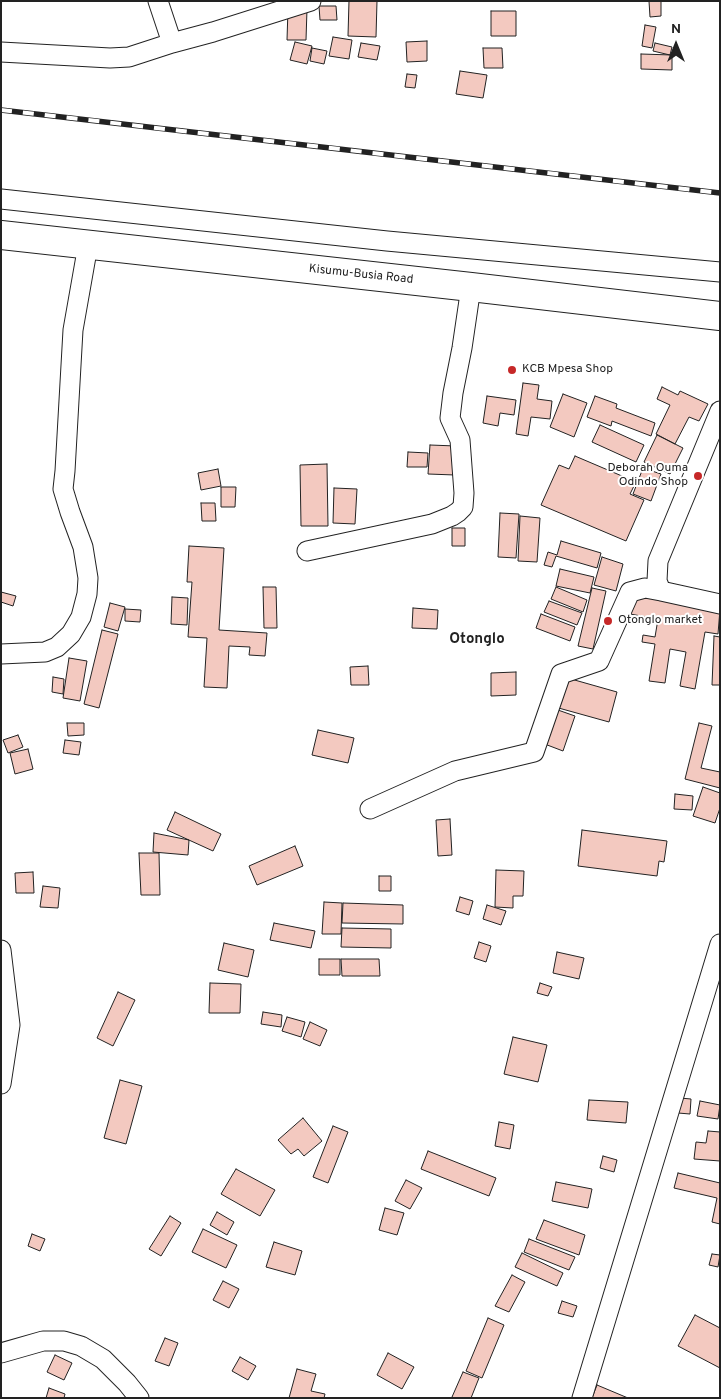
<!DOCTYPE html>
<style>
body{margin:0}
#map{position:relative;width:721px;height:1399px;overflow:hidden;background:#fff;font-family:Overpass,sans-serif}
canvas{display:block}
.frame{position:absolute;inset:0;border:2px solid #222;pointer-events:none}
.north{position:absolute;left:651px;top:20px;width:50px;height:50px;-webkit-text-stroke:4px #fff;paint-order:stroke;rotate:0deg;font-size:14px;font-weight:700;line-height:20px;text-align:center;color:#222}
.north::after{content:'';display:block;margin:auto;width:18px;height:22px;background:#222;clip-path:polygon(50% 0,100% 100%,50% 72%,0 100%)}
</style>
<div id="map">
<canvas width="721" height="1399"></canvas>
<div class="frame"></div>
<div class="north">N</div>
</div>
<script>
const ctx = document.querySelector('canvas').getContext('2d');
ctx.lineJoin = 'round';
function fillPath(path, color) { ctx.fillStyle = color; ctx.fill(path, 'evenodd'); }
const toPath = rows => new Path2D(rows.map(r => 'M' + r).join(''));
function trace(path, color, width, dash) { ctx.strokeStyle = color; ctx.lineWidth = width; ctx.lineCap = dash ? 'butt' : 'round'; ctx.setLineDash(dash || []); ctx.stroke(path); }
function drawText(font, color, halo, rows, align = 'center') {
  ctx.font = font + ' Overpass,sans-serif'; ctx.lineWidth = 4; ctx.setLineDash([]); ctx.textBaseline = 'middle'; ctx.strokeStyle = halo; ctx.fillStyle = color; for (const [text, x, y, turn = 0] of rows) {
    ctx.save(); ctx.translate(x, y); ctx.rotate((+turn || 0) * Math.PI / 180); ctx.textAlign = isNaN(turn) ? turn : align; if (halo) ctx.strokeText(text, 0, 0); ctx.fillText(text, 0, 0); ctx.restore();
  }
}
const building = toPath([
 [349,1,377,1,376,37,348,36,349,1],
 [649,1,661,1,661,16,650,17,649,1],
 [319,6,336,6,337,20,320,20,319,6],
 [288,9,307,9,306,40,287,40,288,9],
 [491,11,516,11,516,36,491,36,491,11],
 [645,25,656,27,652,48,642,46,645,25],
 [333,37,352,40,349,59,329,56,333,37],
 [427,41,427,61,407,62,406,42,427,41],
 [295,42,312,46,307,64,290,60,295,42],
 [361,43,380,46,377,60,358,57,361,43],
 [655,43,672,47,670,55,653,51,655,43],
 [312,48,327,51,324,64,310,61,312,48],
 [483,48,502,48,503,68,484,68,483,48],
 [641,54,672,55,672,70,641,69,641,54],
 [460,71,487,75,483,98,456,94,460,71],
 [407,74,417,75,415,88,405,87,407,74],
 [523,383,539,385,537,399,552,401,550,419,531,417,528,436,516,434,523,383],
 [662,387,678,395,680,391,708,404,699,421,689,417,675,444,656,434,670,405,657,399,662,387],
 [563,394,587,403,574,437,550,427,563,394],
 [487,396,516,400,514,415,500,413,498,426,483,423,487,396],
 [595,396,617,404,616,408,655,423,651,436,612,421,611,426,587,417,595,396],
 [600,425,644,445,636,462,592,442,600,425],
 [657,435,683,448,670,474,644,462,657,435],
 [430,445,456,446,455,475,428,474,430,445],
 [408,452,428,453,427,467,407,467,408,452],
 [575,456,636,482,630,494,644,500,626,541,541,505,559,465,569,469,575,456],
 [327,464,328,526,301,526,300,465,327,464],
 [643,468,661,474,651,501,633,494,643,468],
 [218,469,221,486,201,490,198,473,218,469],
 [221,487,236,487,235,507,221,507,221,487],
 [334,488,357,489,355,524,333,523,334,488],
 [201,503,215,503,216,521,202,521,201,503],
 [500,513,519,514,516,558,498,557,500,513],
 [520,516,540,518,537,562,518,561,520,516],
 [452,528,465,528,465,546,452,546,452,528],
 [561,541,601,553,597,568,556,556,552,567,544,565,548,552,557,555,561,541],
 [189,546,224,548,219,630,267,633,265,656,249,655,250,647,229,646,227,688,204,687,207,638,188,637,192,582,187,582,189,546],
 [602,557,623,564,616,591,594,585,602,557],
 [560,569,594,577,590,593,556,586,560,569],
 [263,587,276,587,277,628,264,628,263,587],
 [556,587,587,600,583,612,551,599,556,587],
 [592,588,606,591,593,649,578,646,592,588],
 [1,592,16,596,13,606,1,602,1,592],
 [633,595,720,609,718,634,705,632,695,689,680,686,686,652,670,649,665,683,649,681,655,644,642,642,643,635,655,637,658,619,630,614,633,595],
 [172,597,188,598,187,625,171,624,172,597],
 [549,601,582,613,577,625,544,612,549,601],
 [110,603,125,607,118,631,104,627,110,603],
 [413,608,438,610,437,629,412,628,413,608],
 [125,609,141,610,140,622,125,621,125,609],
 [541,614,575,627,570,641,536,628,541,614],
 [102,630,118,634,99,708,84,704,102,630],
 [714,636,720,637,720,685,712,685,714,636],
 [69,658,87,661,80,701,63,698,69,658],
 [368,666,369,685,351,685,350,667,368,666],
 [516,672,516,695,491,696,491,673,516,672],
 [53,677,64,679,63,694,52,692,53,677],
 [564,677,617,692,609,722,555,707,564,677],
 [555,709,575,716,563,751,542,743,555,709],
 [67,723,84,723,84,735,68,736,67,723],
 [699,723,712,726,701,768,720,772,720,788,685,779,699,723],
 [318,730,354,738,348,763,312,755,318,730],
 [18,735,23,747,8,753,3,740,18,735],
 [65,740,81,742,79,755,63,753,65,740],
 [28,749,33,769,15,774,10,753,28,749],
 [703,787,720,793,720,808,715,823,693,816,703,787],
 [675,794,693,796,692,810,674,809,675,794],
 [175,812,221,834,213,851,167,830,175,812],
 [450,819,452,855,438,856,436,820,450,819],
 [582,830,667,841,664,862,659,861,657,876,578,866,582,830],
 [154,833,189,840,188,855,153,852,154,833],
 [295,846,303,866,257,885,249,866,295,846],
 [139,853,159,853,160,895,141,895,139,853],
 [496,870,524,871,523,896,513,896,513,908,495,907,496,870],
 [33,872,34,893,16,893,15,873,33,872],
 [379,876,391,876,391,891,379,891,379,876],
 [43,886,60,888,58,908,40,907,43,886],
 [460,897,473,901,469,915,456,911,460,897],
 [324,902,342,903,341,934,322,934,324,902],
 [343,903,403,905,403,924,342,923,343,903],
 [487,905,506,911,501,925,483,919,487,905],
 [274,923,315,931,311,948,270,940,274,923],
 [342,928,391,929,391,948,341,947,342,928],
 [479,942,491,946,486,962,474,958,479,942],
 [224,943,254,950,248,977,218,970,224,943],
 [557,952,584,958,579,979,553,973,557,952],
 [319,959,340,959,340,975,319,975,319,959],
 [341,959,379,959,380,976,342,976,341,959],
 [210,983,241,984,240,1013,209,1013,210,983],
 [540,983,552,987,548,996,537,993,540,983],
 [118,992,135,1000,113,1046,97,1038,118,992],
 [263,1012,282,1015,281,1027,261,1024,263,1012],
 [287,1017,305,1022,301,1037,282,1031,287,1017],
 [310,1022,327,1030,320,1046,303,1039,310,1022],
 [513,1037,547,1045,538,1082,504,1074,513,1037],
 [120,1080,142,1086,126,1144,104,1138,120,1080],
 [680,1098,691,1099,690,1114,678,1113,680,1098],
 [589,1100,628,1102,626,1123,587,1120,589,1100],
 [700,1101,720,1105,718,1119,697,1116,700,1101],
 [303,1118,322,1141,304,1156,298,1149,291,1154,278,1140,303,1118],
 [499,1122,514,1125,510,1149,495,1146,499,1122],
 [333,1126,348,1132,328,1183,313,1177,333,1126],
 [708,1131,720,1132,720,1161,694,1159,696,1142,706,1143,708,1131],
 [428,1151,496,1178,489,1196,421,1169,428,1151],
 [603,1156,617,1160,614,1172,600,1168,603,1156],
 [236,1169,275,1190,260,1216,221,1194,236,1169],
 [678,1173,720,1183,720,1224,712,1222,717,1198,674,1188,678,1173],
 [406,1180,422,1188,410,1209,395,1201,406,1180],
 [556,1182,592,1189,588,1208,552,1201,556,1182],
 [385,1208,404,1213,397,1235,379,1230,385,1208],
 [217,1212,234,1222,227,1235,210,1225,217,1212],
 [170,1216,181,1223,161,1256,149,1249,170,1216],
 [544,1220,585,1235,579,1255,536,1239,544,1220],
 [203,1229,237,1245,226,1268,192,1252,203,1229],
 [32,1234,45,1239,40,1251,28,1246,32,1234],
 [529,1239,575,1257,569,1270,524,1252,529,1239],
 [274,1242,302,1251,295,1275,266,1267,274,1242],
 [522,1253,563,1273,557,1286,515,1267,522,1253],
 [712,1254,720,1255,718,1267,709,1265,712,1254],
 [512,1275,525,1282,509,1312,495,1306,512,1275],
 [223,1281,239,1289,229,1308,213,1300,223,1281],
 [562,1301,577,1306,573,1317,558,1313,562,1301],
 [695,1315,720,1328,720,1368,678,1346,695,1315],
 [488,1318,504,1325,482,1378,466,1371,488,1318],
 [165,1338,178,1343,169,1366,155,1361,165,1338],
 [388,1353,414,1367,402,1389,377,1375,388,1353],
 [55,1355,72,1363,64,1380,47,1372,55,1355],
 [240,1357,256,1366,248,1380,232,1371,240,1357],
 [297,1369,316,1374,311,1391,325,1394,324,1398,289,1398,297,1369],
 [463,1372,479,1378,471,1398,454,1398,452,1397,463,1372],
 [597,1385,628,1398,592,1398,597,1385],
 [49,1388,65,1394,64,1398,46,1398,49,1388]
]);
fillPath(building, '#f3c9c0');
trace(building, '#222', 1);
const minor = toPath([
 [158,1,172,43],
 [1,52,110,58,129,57,172,43,213,32,311,1],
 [1,199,387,241,720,272],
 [720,411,658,561,657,581,661,591,720,604],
 [307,551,432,524,452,516,458,512,463,507,464,493,460,440,450,418,453,393,462,348,471,287],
 [1,654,45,652,57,647,71,634,81,617,87,594,88,578,83,547,70,512,63,489,65,471,73,330,88,245],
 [370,809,455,771,534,752,561,674,599,661,630,592,645,588,661,591],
 [1,950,10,1025,1,1084],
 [1,1353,43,1341,64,1341,81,1346,103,1359,127,1383,139,1398],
 [582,1398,720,944]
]);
const highway = toPath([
 [1,235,471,287,720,316]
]);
trace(minor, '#222', 21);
trace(highway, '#222', 30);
trace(minor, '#fff', 19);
trace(highway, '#fff', 28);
const rail = toPath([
 [1,110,720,193]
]);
trace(rail, '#222', 5.5);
trace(rail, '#fff', 4, [11]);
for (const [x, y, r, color] of [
 [512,370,5,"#c62828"],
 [698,476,5,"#c62828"],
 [608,621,5,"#c62828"]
]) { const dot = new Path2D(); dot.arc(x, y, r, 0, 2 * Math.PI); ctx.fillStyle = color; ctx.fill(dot); trace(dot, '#fff', 2); }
drawText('12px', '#222', '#fff', [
 ["Kisumu-Busia Road",361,275,6]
]);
drawText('12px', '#222', '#fff', [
 ["KCB Mpesa Shop",522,370],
 ["Deborah Ouma",688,469,"right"],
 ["Odindo Shop",688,483,"right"],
 ["Otonglo market",618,621]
], 'left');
drawText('bold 15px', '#222', '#fff', [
 ["Otonglo",477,640]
]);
</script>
